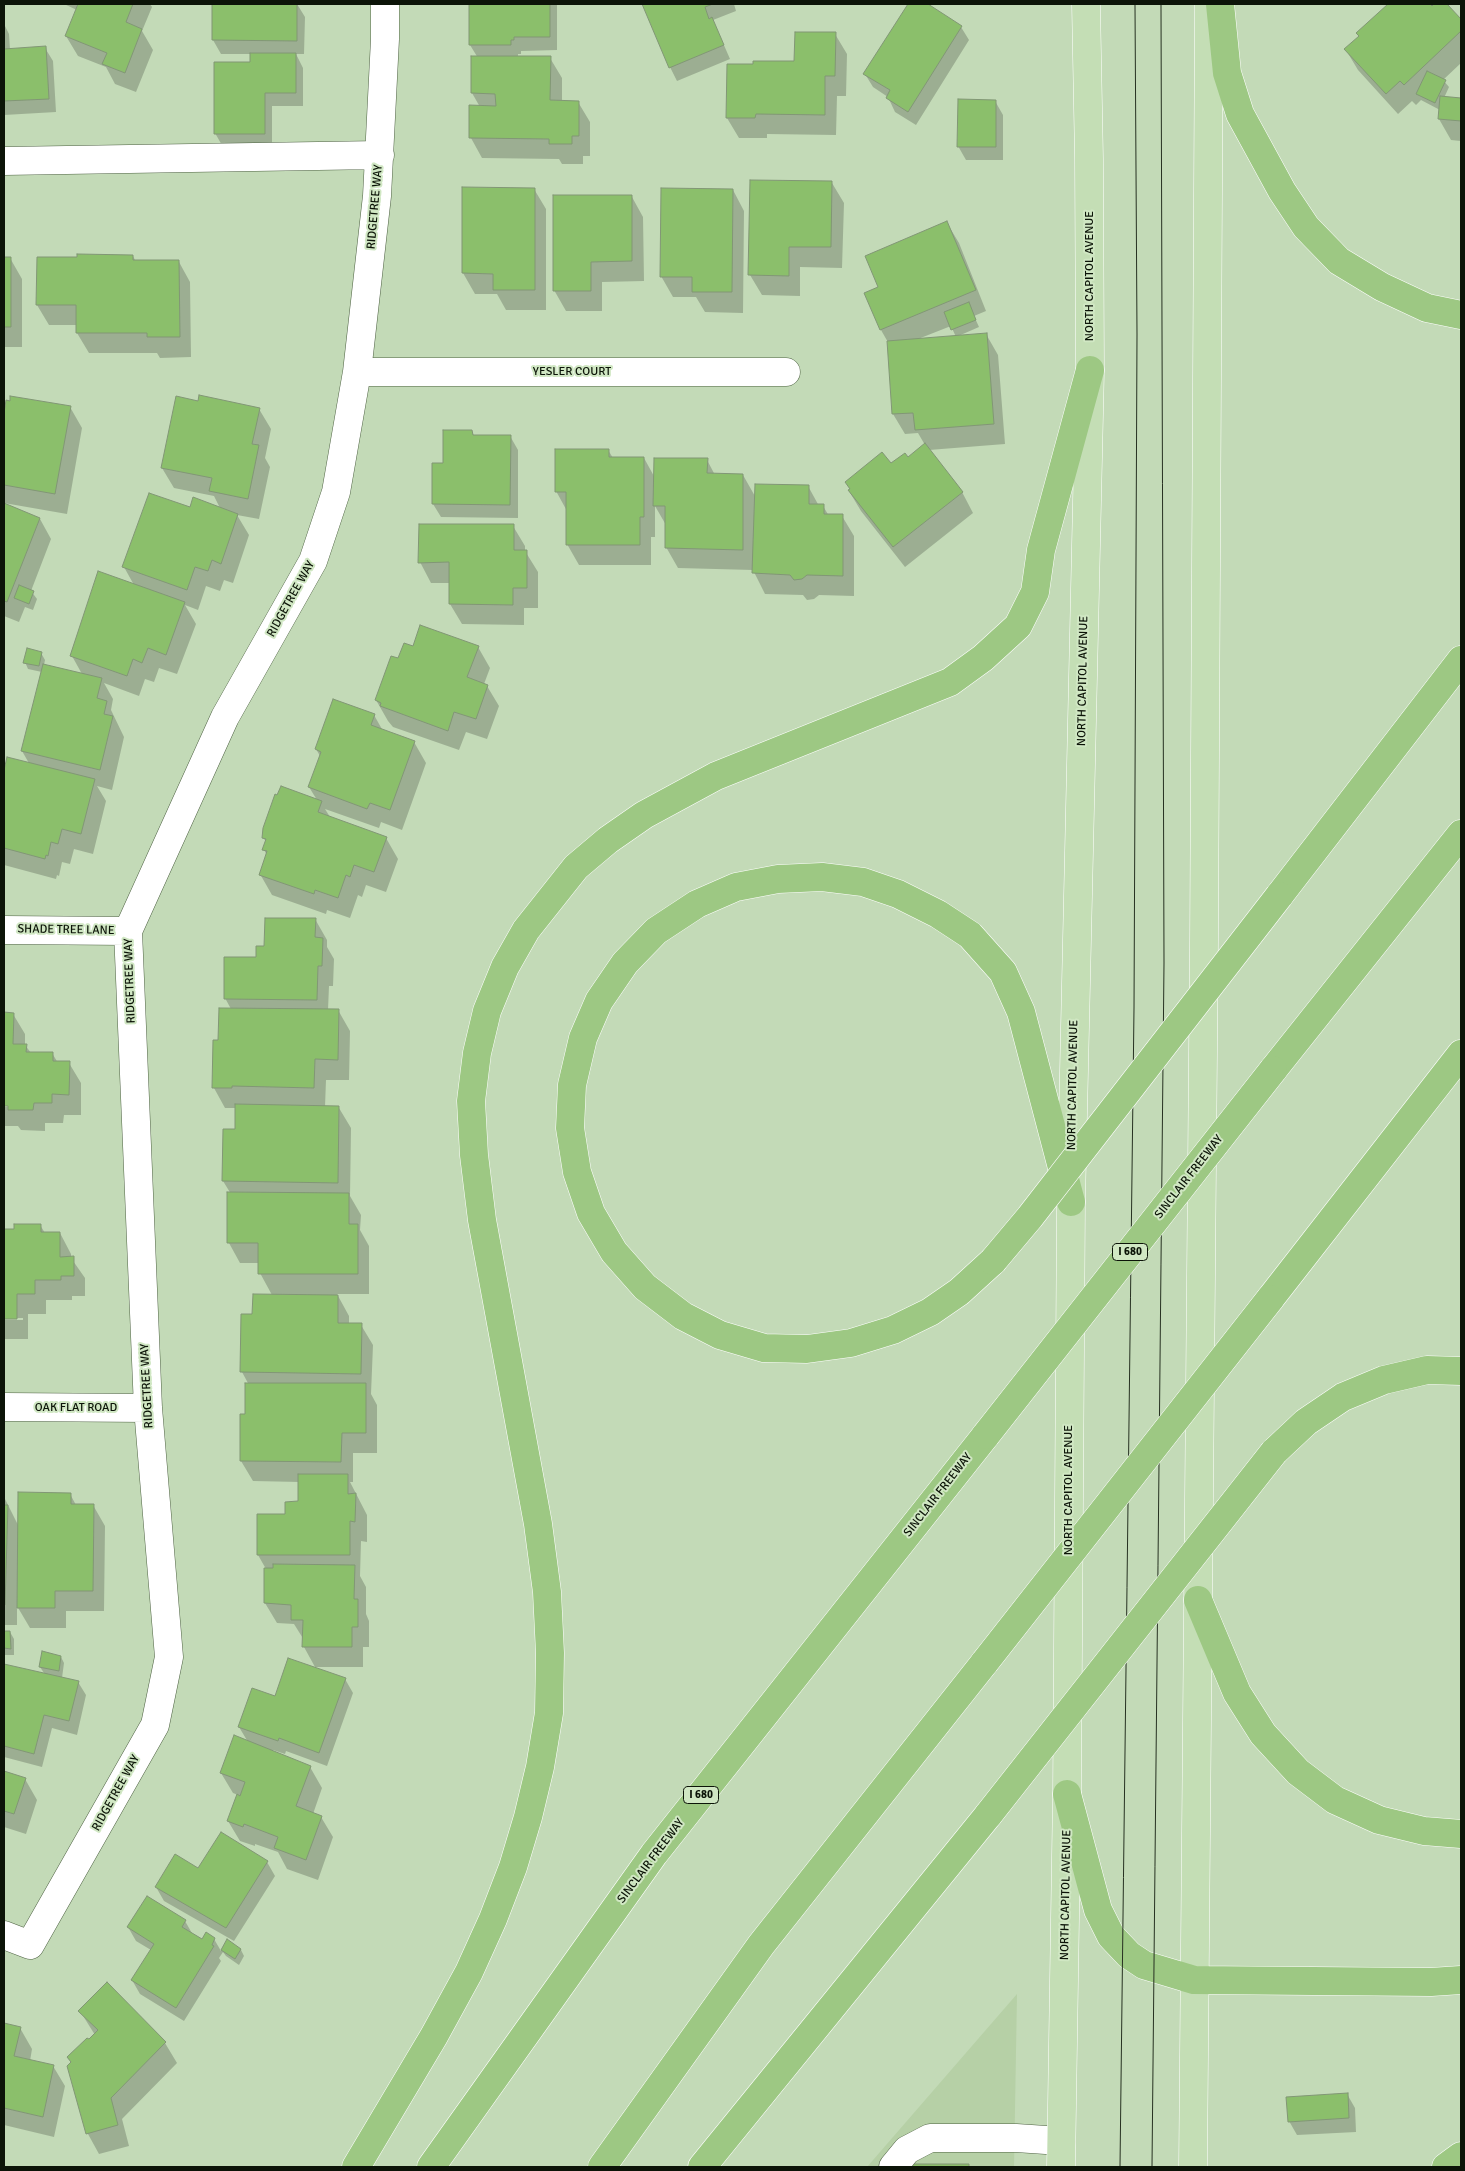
<!DOCTYPE html>
<style>
body{margin:0}
#map{position:relative;width:1465px;height:2171px;overflow:hidden;background:#c3dab7;font-family:Signika,sans-serif}
canvas{display:block}
.frame{position:absolute;inset:0;border:5px solid #0c1408;pointer-events:none}
</style>
<div id="map">
<canvas width="1465" height="2171"></canvas>
<div class="frame"></div>
</div>
<script>
const ctx = document.querySelector('canvas').getContext('2d');
ctx.lineJoin = 'round';
function fillPath(path, color) { ctx.fillStyle = color; ctx.fill(path, 'evenodd'); }
const toPath = rows => new Path2D(rows.map(r => 'M' + r).join(''));
function trace(path, color, width, dash) { ctx.strokeStyle = color; ctx.lineWidth = width; ctx.lineCap = dash ? 'butt' : 'round'; ctx.setLineDash(dash || []); ctx.stroke(path); }
function drawText(font, color, halo, rows, align = 'center') {
  ctx.font = font + ' Signika,sans-serif'; ctx.lineWidth = 4; ctx.setLineDash([]); ctx.textBaseline = 'middle'; ctx.strokeStyle = halo; ctx.fillStyle = color; for (const [text, x, y, turn = 0] of rows) {
    ctx.save(); ctx.translate(x, y); ctx.rotate((+turn || 0) * Math.PI / 180); ctx.textAlign = isNaN(turn) ? turn : align; if (halo) ctx.strokeText(text, 0, 0); ctx.fillText(text, 0, 0); ctx.restore();
  }
}
fillPath(toPath([
 [1017,1994,1014,2167,867,2167]
]), '#b6d0a6');
fillPath(toPath([
 [64,4,150,4,152,7,142,31,153,50,136,92,115,84,106,67,78,56,66,36,77,10],
 [213,4,297,4,305,17,304,54,296,54,303,68,303,106,272,106,272,147,223,147,215,133,252,63,252,54,221,54,213,40],
 [498,4,557,4,557,50,521,51,521,54,518,54,518,58,550,58,562,78,562,102,578,102,590,122,590,156,583,156,583,164,562,164,559,159,482,158,471,138,480,107,472,93,472,58,478,58,470,45],
 [644,4,734,4,736,11,713,20,730,59,677,81,670,67],
 [909,4,926,4,961,27,969,40,916,125,895,112,888,97,873,87,865,74],
 [1389,4,1428,4,1432,8,1436,4,1445,4,1461,21,1461,63,1443,80,1449,87,1444,98,1461,100,1461,141,1451,140,1439,119,1440,110,1421,100,1416,105,1412,101,1398,114,1358,70,1346,50,1359,37,1357,34],
 [4,24,9,34,10,50,45,48,53,61,56,112,4,115],
 [835,34,847,54,846,96,837,96,836,135,767,134,767,138,739,138,727,118,754,66,796,62],
 [995,101,1003,115,1003,160,966,160,958,146],
 [832,183,844,203,842,268,800,267,800,296,762,295,750,275],
 [463,188,534,189,546,209,546,310,506,310,497,294,475,294,463,273],
 [733,190,744,211,743,313,705,312,696,297,673,297,661,276],
 [632,197,643,217,644,281,602,282,602,311,566,311,554,290],
 [947,223,959,243,986,311,974,316,979,327,956,337,951,326,918,339,986,334,998,355,1005,444,929,450,962,492,973,513,905,567,861,511,849,491,891,465,908,459,925,445,918,433,905,434,893,414,889,344,881,330,880,287],
 [133,256,136,262,179,262,190,282,191,357,160,358,157,353,89,353,77,333,77,325,49,325,37,305],
 [4,258,10,258,22,279,22,347,4,347],
 [199,402,259,409,271,429,265,458,270,467,259,519,237,515,249,535,233,583,224,580,220,591,206,586,198,610,185,605,196,624,177,674,159,668,154,682,145,679,139,696,104,683,113,699,111,710,124,737,112,790,97,786,106,801,93,854,74,849,70,864,62,862,59,876,57,875,56,879,4,865,4,775,8,759,30,765,22,751,42,672,28,669,25,662,41,653,45,660,44,665,82,674,72,656,134,585,124,567,190,509,220,508,214,496,174,488,162,468],
 [70,407,82,428,67,514,4,503,4,415],
 [472,432,474,436,510,436,518,450,518,518,441,517,433,504,444,464],
 [608,450,613,458,644,458,655,478,707,460,715,475,743,475,756,498,808,486,819,506,823,506,829,516,842,516,854,536,854,596,819,595,814,599,807,600,803,595,765,594,753,570,678,568,666,547,666,525,655,506,655,537,651,537,651,565,579,565,567,544,567,511,556,491],
 [4,505,40,519,51,539,31,591,37,599,33,610,25,607,19,622,4,616],
 [513,526,525,546,525,551,538,572,538,608,524,608,524,625,462,624,450,604,450,583,431,583,420,562],
 [414,647,478,647,490,668,484,684,487,686,499,706,487,739,466,732,459,750,393,727,388,721,376,700,399,660],
 [374,715,383,731,414,742,426,763,402,830,381,822,379,828,325,809,330,817,386,838,398,859,386,892,366,885,362,897,358,895,350,918,327,910,326,914,272,895,260,874,267,855,264,850,266,842,263,837,317,800,309,787,320,756,316,749],
 [315,919,327,940,327,947,334,959,333,986,329,986,328,1010,338,1010,350,1031,349,1080,326,1080,325,1107,339,1108,351,1128,350,1196,361,1215,360,1230,369,1246,369,1294,337,1294,349,1316,349,1325,361,1325,373,1345,371,1394,377,1405,377,1453,353,1453,353,1482,350,1482,367,1515,367,1542,361,1541,360,1576,366,1587,366,1614,369,1621,369,1647,363,1647,363,1667,315,1667,304,1647,304,1640,294,1624,277,1623,265,1603,266,1569,258,1555,286,1515,300,1503,300,1482,253,1481,241,1461,249,1385,242,1372,254,1315,272,1295,260,1273,260,1263,240,1263,229,1243,231,1194,223,1181,236,1130,237,1108,225,1108,214,1088,219,1042,231,1009,225,998,265,947],
 [4,1014,13,1014,25,1034,25,1045,31,1053,52,1053,58,1063,69,1063,81,1083,81,1115,64,1115,63,1123,45,1123,45,1131,21,1130,18,1126,4,1126,4,1107,14,1107,15,1104,4,1104],
 [40,1225,45,1233,60,1233,71,1254,71,1258,85,1278,85,1296,72,1296,72,1300,46,1300,46,1314,28,1314,28,1339,4,1339,4,1320,23,1320,23,1318,4,1318,4,1230,15,1230],
 [70,1494,76,1505,93,1505,105,1526,104,1611,66,1611,66,1628,30,1628,17,1606,17,1625,4,1625,4,1497,19,1527],
 [4,1632,10,1632,14,1639,14,1655,4,1655],
 [61,1657,64,1663,62,1678,78,1682,86,1695,77,1735,52,1728,42,1767,4,1757,4,1666,39,1674,44,1673,40,1667],
 [345,1679,353,1693,327,1766,286,1751,285,1754,273,1750,272,1752,310,1767,322,1788,313,1814,321,1817,333,1837,318,1880,287,1869,278,1852,255,1844,255,1846,240,1841,228,1821,238,1795,233,1793,221,1773,248,1742,239,1727,275,1698],
 [4,1772,25,1779,37,1800,26,1834,4,1827],
 [267,1862,275,1876,234,1941,164,1901,156,1887,198,1870],
 [185,1921,193,1935,202,1941,214,1939,221,1951,227,1941,241,1950,244,1956,239,1965,226,1956,223,1952,219,1958,221,1961,184,2021,140,1994,132,1980,151,1950,136,1941,128,1927],
 [107,1983,165,2043,177,2063,122,2119,129,2146,99,2154,88,2134,68,2066,72,2063,68,2058,95,2035,80,2011],
 [4,2025,20,2028,32,2049,30,2061,53,2066,65,2086,54,2137,4,2125],
 [1347,2094,1355,2108,1356,2132,1297,2135,1289,2121],
 [914,2165,968,2165,970,2167,912,2167]
]), '#0003');
const building = toPath([
 [78,4,133,4,126,22,142,29,125,73,102,64,107,53,65,36,78,4],
 [212,4,297,4,297,41,212,40,212,4],
 [469,4,550,4,550,37,514,37,514,40,511,40,511,45,469,45,469,4],
 [642,4,713,4,705,7,709,19,712,17,724,45,669,68,642,4],
 [908,4,928,4,962,26,908,112,886,98,890,90,863,74,908,4],
 [1388,4,1430,4,1432,6,1434,4,1447,4,1461,19,1461,31,1404,85,1400,81,1386,94,1344,49,1359,36,1356,33,1388,4],
 [795,32,836,32,835,76,825,76,825,115,756,114,755,118,726,118,727,64,753,64,753,61,794,61,795,32],
 [4,43,4,49,46,46,49,99,4,101,4,43],
 [250,53,296,53,296,93,265,93,265,134,214,134,214,62,250,62,250,53],
 [471,56,551,56,550,100,579,101,579,136,572,136,572,144,549,144,549,139,469,138,469,105,496,106,495,94,471,93,471,56],
 [1427,71,1446,80,1435,103,1416,94,1427,71],
 [1440,96,1461,98,1461,121,1438,119,1440,96],
 [958,99,996,100,996,147,957,147,958,99],
 [750,180,832,181,831,247,789,247,789,276,748,275,750,180],
 [462,187,535,188,535,290,493,290,493,274,462,273,462,187],
 [661,188,733,189,732,292,692,292,692,277,660,277,661,188],
 [553,195,632,195,632,261,591,262,591,291,553,291,553,195],
 [947,221,976,290,880,330,864,293,878,287,865,256,947,221],
 [77,254,133,255,133,260,179,260,180,337,147,337,147,333,76,333,76,305,36,305,37,257,77,257,77,254],
 [4,257,11,257,11,327,4,327,4,257],
 [969,302,976,320,951,330,944,312,969,302],
 [987,333,994,424,915,430,913,413,892,414,887,341,987,333],
 [199,395,260,408,252,444,259,445,248,499,209,491,212,478,161,468,176,396,198,401,199,395],
 [10,396,71,406,55,494,4,485,4,413,6,400,10,401,10,396],
 [443,430,472,430,473,435,511,435,510,505,432,504,432,463,443,463,443,430],
 [925,443,963,492,893,547,848,490,850,489,845,482,882,452,891,463,905,453,908,457,925,443],
 [555,449,609,449,609,457,644,457,644,517,640,517,640,545,566,545,566,492,555,492,555,449],
 [654,458,708,458,707,473,743,474,743,550,665,548,665,506,653,506,654,458],
 [755,484,809,485,809,504,824,504,824,514,843,514,843,576,807,575,802,579,794,580,790,575,752,573,755,484],
 [149,493,190,507,193,497,238,514,221,564,212,560,208,571,195,567,187,590,122,567,149,493],
 [4,503,40,518,7,602,4,601,4,503],
 [419,524,514,524,514,550,527,550,527,588,513,588,513,605,449,604,449,562,418,563,419,524],
 [98,571,185,602,166,655,148,648,142,663,133,659,127,676,70,656,98,571],
 [19,585,34,591,29,604,14,598,19,585],
 [420,625,479,646,467,677,488,685,476,719,454,712,448,731,380,706,381,703,375,700,391,656,398,658,404,643,413,646,420,625],
 [27,648,42,652,39,666,23,663,27,648],
 [43,664,102,678,97,698,107,701,104,714,113,716,100,770,21,751,43,664],
 [333,699,375,714,371,725,415,741,390,810,370,803,367,809,308,787,321,752,315,749,333,699],
 [7,757,95,779,81,834,62,829,58,844,51,842,48,856,46,855,45,859,4,848,4,770,7,757],
 [281,786,322,801,318,812,387,837,374,872,354,865,350,877,346,875,338,898,315,890,314,894,259,875,267,851,262,850,266,839,262,838,263,828,275,794,277,795,281,786],
 [265,918,316,918,315,937,323,938,322,966,318,966,317,1000,224,999,224,957,256,957,256,946,264,946,265,918],
 [219,1008,339,1009,338,1060,315,1059,314,1088,232,1086,232,1088,212,1088,213,1040,218,1040,219,1008],
 [4,1012,14,1013,13,1044,27,1044,26,1052,53,1052,53,1061,70,1061,69,1095,52,1094,52,1103,34,1103,33,1110,8,1110,8,1106,4,1106,4,1012],
 [235,1104,339,1106,338,1183,222,1181,223,1129,235,1129,235,1104],
 [227,1192,349,1193,349,1224,358,1224,358,1274,258,1274,258,1243,227,1243,227,1192],
 [14,1224,41,1224,41,1232,60,1232,60,1257,74,1256,74,1276,61,1276,61,1280,35,1280,35,1294,17,1294,17,1319,4,1319,4,1229,14,1229,14,1224],
 [253,1294,338,1295,338,1323,362,1323,361,1374,240,1372,241,1314,252,1314,253,1294],
 [245,1383,366,1383,366,1433,342,1433,341,1462,240,1461,240,1414,245,1414,245,1383],
 [298,1474,348,1474,348,1494,356,1493,355,1522,350,1521,350,1555,257,1555,257,1514,285,1514,285,1502,298,1501,298,1474],
 [18,1492,71,1493,71,1504,94,1504,93,1591,55,1591,55,1608,17,1608,18,1492],
 [4,1505,8,1505,5,1605,4,1605,4,1505],
 [273,1564,355,1565,354,1599,358,1599,358,1627,352,1627,352,1647,302,1647,303,1620,291,1620,291,1605,264,1603,264,1568,273,1568,273,1564],
 [4,1631,10,1631,11,1649,4,1648,4,1631],
 [42,1651,61,1656,59,1671,39,1667,42,1651],
 [288,1658,346,1678,319,1753,279,1738,278,1741,238,1727,252,1688,275,1696,288,1658],
 [4,1664,79,1681,69,1721,44,1715,34,1754,4,1746,4,1664],
 [234,1735,311,1766,296,1806,322,1816,306,1860,274,1848,278,1837,244,1824,243,1827,227,1821,237,1794,240,1796,245,1782,220,1773,234,1735],
 [4,1771,26,1778,14,1814,4,1811,4,1771],
 [221,1832,268,1861,226,1928,155,1887,175,1854,198,1868,221,1832],
 [147,1896,186,1920,182,1927,202,1939,206,1932,215,1938,212,1945,214,1946,176,2008,131,1980,154,1944,127,1927,147,1896],
 [227,1939,241,1949,235,1959,221,1950,227,1939],
 [107,1982,166,2042,111,2098,118,2125,86,2134,67,2066,71,2062,67,2057,87,2038,89,2039,98,2030,78,2011,107,1982],
 [4,2023,21,2027,14,2056,54,2065,43,2117,4,2108,4,2023],
 [1348,2093,1349,2118,1288,2122,1286,2097,1348,2093],
 [914,2164,969,2164,969,2167,911,2167,914,2164]
]);
fillPath(building, '#8bbf6b');
trace(building, '#819675', 1);
const minor = toPath([
 [4,161,380,155],
 [357,372,786,372],
 [4,930,128,931],
 [4,1407,148,1408],
 [4,1935,30,1945,155,1725,169,1657,148,1408,128,931,225,717,313,561,336,492,357,372,377,196,385,39,385,4],
 [893,2167,907,2150,930,2138,1016,2138,1061,2141]
]);
const major = toPath([
 [1061,2167,1067,1794,1071,1202,1090,370,1089,159,1086,4],
 [1193,2167,1204,941,1209,4]
]);
const highway = toPath([
 [1220,4,1227,73,1240,114,1282,191,1306,227,1339,261,1382,287,1427,308,1461,315],
 [1279,896,1461,660],
 [1273,1070,1461,834],
 [993,1261,959,1292,930,1312,893,1330,851,1343,807,1349,764,1348,720,1335,683,1316,645,1287,614,1252,591,1213,577,1172,570,1128,572,1085,583,1038,599,1001,625,963,656,931,697,904,736,887,778,879,822,877,863,882,898,894,938,914,970,935,1003,972,1021,1012,1071,1202],
 [1270,1299,1461,1054],
 [1274,1452,1306,1422,1343,1397,1384,1380,1427,1370,1461,1371],
 [1198,1600,1237,1693,1263,1734,1298,1772,1335,1800,1379,1820,1424,1831,1461,1834],
 [1067,1794,1098,1910,1111,1936,1129,1955,1144,1965,1194,1980,1431,1982,1461,1980],
 [356,2167,434,2036,469,1972,493,1919,513,1867,528,1817,540,1767,549,1713,550,1653,547,1592,538,1524,482,1220,474,1155,471,1101,477,1053,487,1011,505,967,526,930,576,867,608,840,644,815,716,776,950,682,983,658,1018,626,1035,592,1041,550,1090,370],
 [431,2167,654,1854,986,1435],
 [602,2167,761,1945,985,1662],
 [702,2167,989,1814],
 [1446,2167,1461,2156]
]);
trace(minor, '#4e6243', 29);
trace(major, '#fff', 29);
trace(highway, '#fff', 29);
trace(minor, '#fff', 28);
trace(major, '#c4deb5', 28);
trace(highway, '#9dc883', 28);
trace(toPath([
 [1120,2167,1134,1008,1137,334,1135,4],
 [1152,2167,1164,963,1161,4]
]), '#263021', 1);
const highwayBridge = toPath([
 [993,1261,1030,1217,1279,896],
 [986,1435,1273,1070],
 [985,1662,1270,1299],
 [989,1814,1274,1452]
]);
trace(highwayBridge, '#fff', 29, []);
trace(highwayBridge, '#9dc883', 28);
for (const [x, y, w] of [
 [1130,1252,35],
 [701,1795,35]
]) { const box = new Path2D(); box.roundRect(x - w / 2, y - 8.5, w, 17, 4); ctx.fillStyle = '#d0e7c3'; ctx.fill(box); trace(box, '#0c1408', 1); }
drawText('bold 11px', '#0c1408', null, [
 ["I 680",1130,1252],
 ["I 680",701,1795]
]);
drawText('12px', '#0c1408', '#d0e7c3', [
 ["RIDGETREE WAY",375,207,-85],
 ["NORTH CAPITOL AVENUE",1090,276,-90],
 ["YESLER COURT",572,372],
 ["RIDGETREE WAY",291,599,-61],
 ["NORTH CAPITOL AVENUE",1083,681,-89],
 ["SHADE TREE LANE",66,930,1],
 ["RIDGETREE WAY",130,981,-92],
 ["NORTH CAPITOL AVENUE",1073,1085,-89],
 ["SINCLAIR FREEWAY",1189,1177,-52],
 ["RIDGETREE WAY",147,1386,-93],
 ["OAK FLAT ROAD",76,1408],
 ["NORTH CAPITOL AVENUE",1069,1490,-90],
 ["SINCLAIR FREEWAY",938,1495,-52],
 ["RIDGETREE WAY",116,1793,-61],
 ["SINCLAIR FREEWAY",651,1861,-53],
 ["NORTH CAPITOL AVENUE",1066,1895,-89]
]);
</script>
